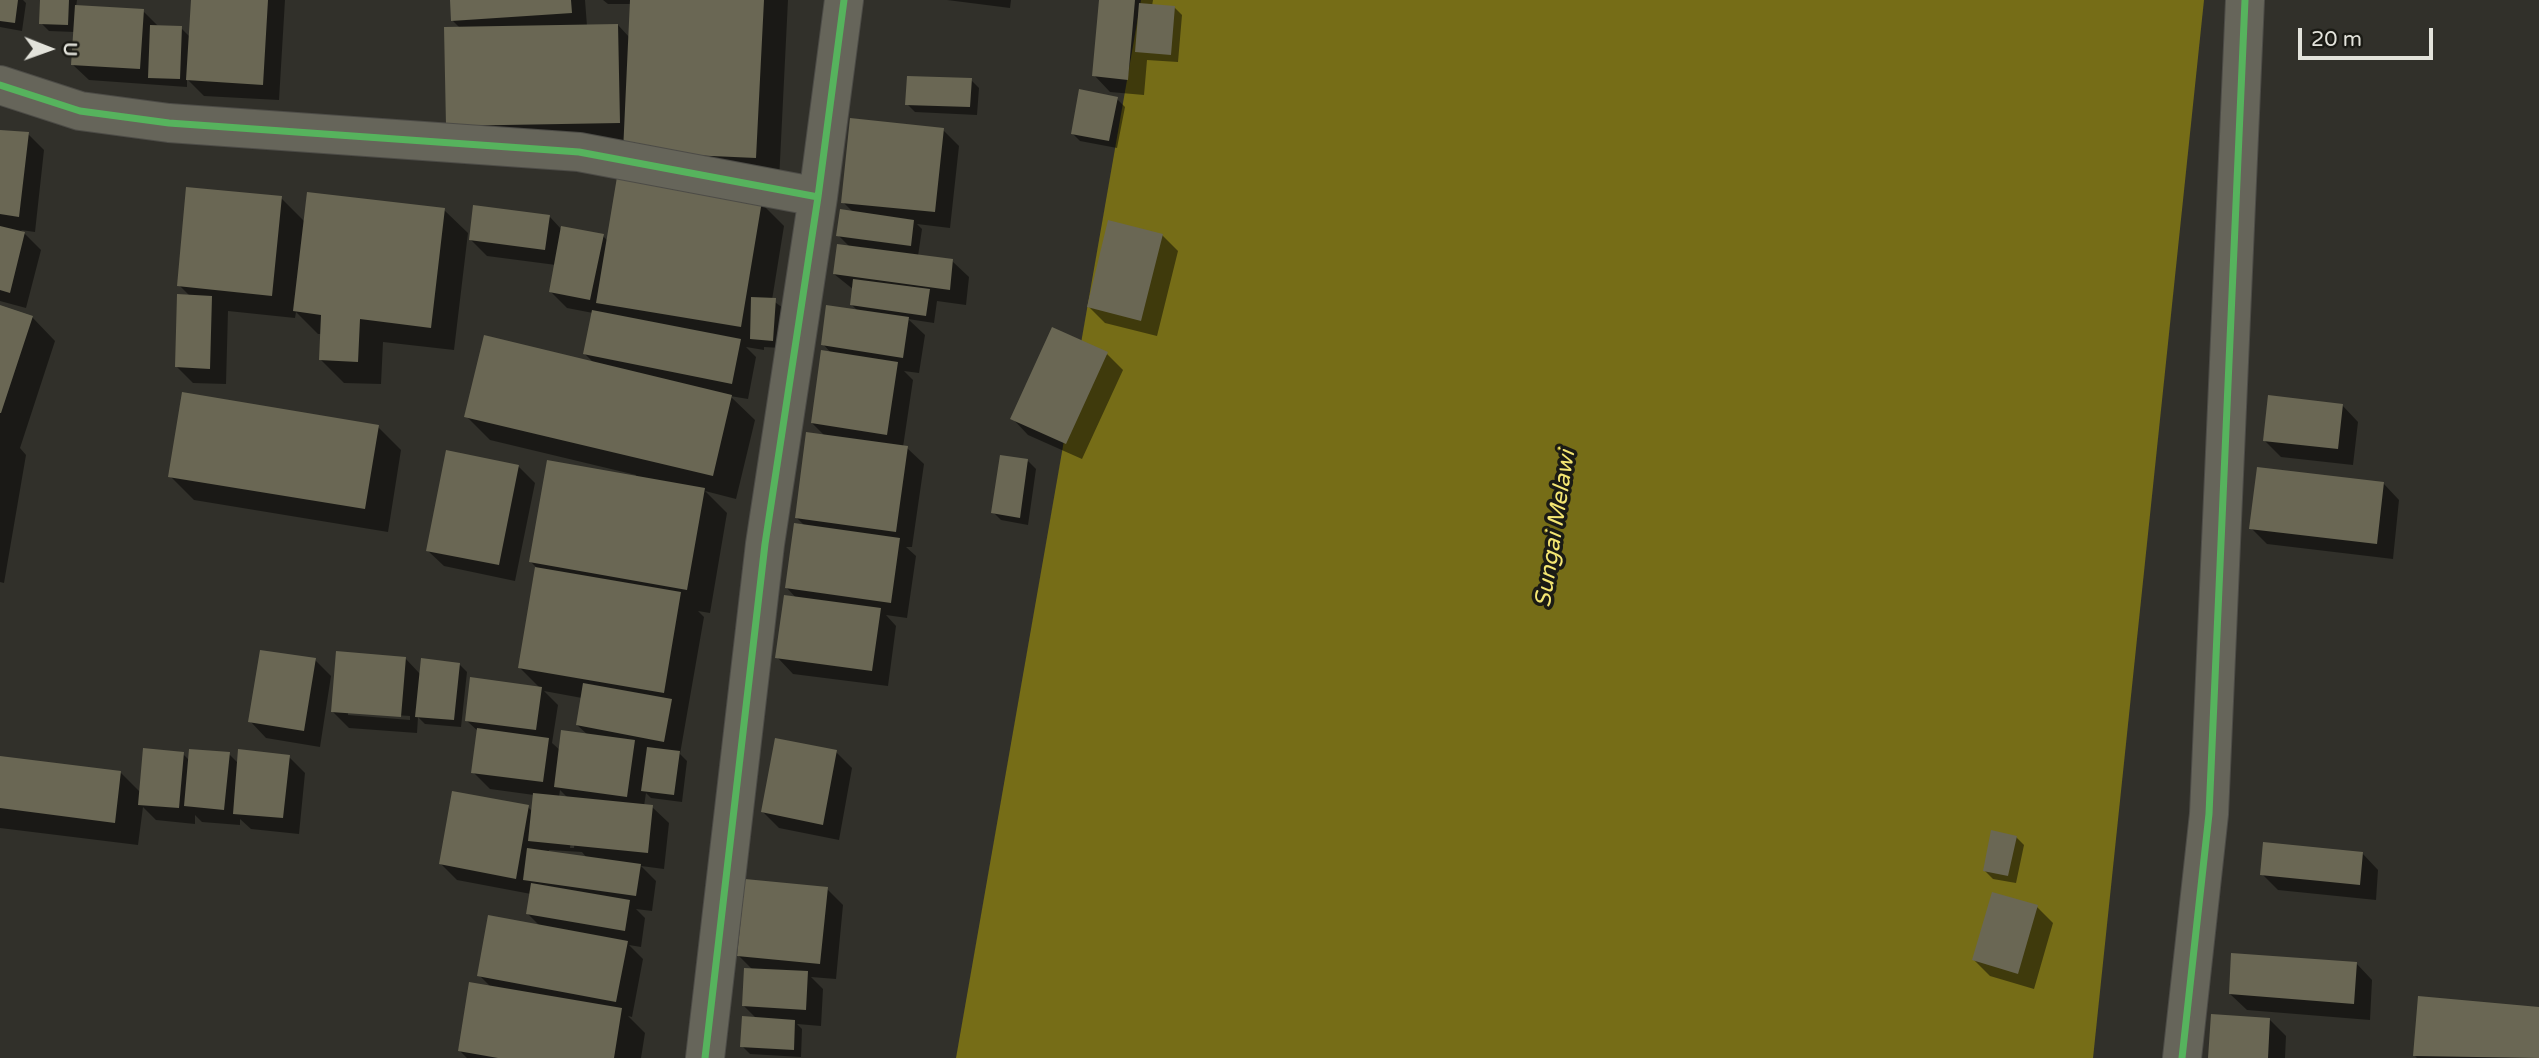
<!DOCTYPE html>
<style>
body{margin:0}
#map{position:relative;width:2539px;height:1058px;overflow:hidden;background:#31302a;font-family:"Varela Round",sans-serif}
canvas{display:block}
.north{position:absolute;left:14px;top:14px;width:70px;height:70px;-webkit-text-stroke:5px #1b1b15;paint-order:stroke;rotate:91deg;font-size:19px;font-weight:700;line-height:28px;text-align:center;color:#e3e3db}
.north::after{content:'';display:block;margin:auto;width:24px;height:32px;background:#e3e3db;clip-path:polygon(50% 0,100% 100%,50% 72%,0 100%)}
.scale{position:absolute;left:2298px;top:28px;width:135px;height:32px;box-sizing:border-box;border:4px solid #e3e3db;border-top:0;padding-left:9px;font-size:21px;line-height:24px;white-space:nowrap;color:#e3e3db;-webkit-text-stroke:5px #1b1b15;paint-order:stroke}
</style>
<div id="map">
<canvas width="2539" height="1058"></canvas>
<div class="north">U</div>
<div class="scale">20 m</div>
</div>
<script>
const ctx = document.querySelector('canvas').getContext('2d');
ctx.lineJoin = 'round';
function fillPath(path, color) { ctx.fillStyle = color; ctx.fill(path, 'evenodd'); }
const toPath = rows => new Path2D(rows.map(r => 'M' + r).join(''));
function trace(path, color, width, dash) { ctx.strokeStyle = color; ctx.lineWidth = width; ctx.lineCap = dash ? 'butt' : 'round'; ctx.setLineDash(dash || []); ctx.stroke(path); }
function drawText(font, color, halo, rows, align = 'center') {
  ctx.font = font + ' "Varela Round",sans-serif'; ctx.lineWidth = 7; ctx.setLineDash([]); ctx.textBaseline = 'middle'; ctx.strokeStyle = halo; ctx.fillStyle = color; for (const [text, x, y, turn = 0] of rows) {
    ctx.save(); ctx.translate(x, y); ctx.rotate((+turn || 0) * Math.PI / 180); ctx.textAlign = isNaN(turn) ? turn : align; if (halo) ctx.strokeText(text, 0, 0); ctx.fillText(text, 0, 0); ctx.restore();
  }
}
fillPath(toPath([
 [1141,0,2204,0,2093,1058,956,1058]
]), '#766d17');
fillPath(toPath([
 [0,0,23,0,26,3,22,31,0,27],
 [42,0,77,0,76,7,143,11,159,27,181,28,190,37,193,0,285,0,279,100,204,96,187,79,187,87,89,80,72,64,75,32,49,31,41,23],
 [451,0,585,0,587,26,618,25,630,38,632,4,608,4,603,0,788,0,779,181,471,149,461,29,453,21],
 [947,0,1011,0,1010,8],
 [1101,0,1153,0,1152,6,1174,7,1182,15,1178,62,1147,60,1144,95,1110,92,1094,75],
 [971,80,979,88,977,115,915,112,907,104],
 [1117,99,1125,107,1117,148,1080,141,1072,133],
 [943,130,959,146,950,228,917,224,922,229,918,256,952,261,969,277,966,305,937,301,934,323,908,319,925,335,919,373,904,371,913,380,903,447,907,448,924,464,912,547,906,547,916,556,907,618,886,615,896,626,888,686,793,674,777,657,797,599,787,588,806,527,797,518,826,437,812,423,832,354,823,344,859,312,852,305,854,290,834,274,850,247,838,235,854,213,843,202],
 [0,131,28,134,44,150,35,232,21,230,41,250,26,308,0,301],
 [281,198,305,222,444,210,468,233,454,350,383,342,381,384,344,383,321,360,322,334,318,334,296,312,295,318,228,311,226,384,193,383,177,367,190,296,179,285],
 [761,203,784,226,772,300,783,308,781,348,764,347,764,350,746,347,756,357,748,399,730,396,755,420,736,499,705,491,727,513,710,613,698,611,704,617,680,754,687,761,682,802,651,798,646,793,644,806,652,807,669,823,664,869,641,866,656,881,652,911,636,909,645,918,641,947,629,945,643,959,632,1017,628,1016,645,1033,641,1058,467,1058,460,1051,491,987,479,975,541,927,527,913,531,894,457,880,441,864,528,807,533,812,534,795,490,789,473,772,479,732,467,721,540,688,520,668,537,568,531,562,635,478,636,475,490,440,466,416,595,364,585,354,593,313,567,308,551,292,556,265,487,256,471,240,550,217,562,230,603,236,608,241],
 [544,691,582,698,577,725,588,735,561,751,552,743,558,705],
 [560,790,568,798,559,797],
 [574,804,578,804,574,848,570,848],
 [549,850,582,852,587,858,548,853],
 [1162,235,1178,251,1157,336,1105,323,1089,307],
 [0,306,32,317,55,341,20,448,26,455,4,583,0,582],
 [1107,354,1123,370,1082,459,1028,435,1012,418],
 [2342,405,2358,422,2353,465,2281,457,2265,441],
 [378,427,401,450,388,532,194,500,170,476],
 [1028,461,1036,469,1028,525,1001,520,993,512],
 [518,466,535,483,515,581,444,566,427,550],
 [2383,483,2399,500,2393,559,2267,544,2251,528],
 [405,658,421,675,459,664,467,672,461,727,425,724,418,717,417,733,349,728,333,712],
 [348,712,410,716,410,720,348,715],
 [315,660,331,676,320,747,266,738,250,721],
 [836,752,852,768,839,840,779,828,763,812],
 [183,754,190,761,229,754,239,764,289,757,305,773,299,834,251,829,240,819,240,825,202,822,195,815,195,824,156,820,143,807,138,845,0,828,0,758,121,773,141,793],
 [2016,837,2024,845,2016,883,1993,879,1985,871],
 [2362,853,2378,870,2376,900,2278,890,2262,874],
 [827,889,843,905,836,979,811,977,823,989,821,1026,797,1024,802,1029,801,1057,750,1054,742,1046,757,1019,743,1005,753,970,738,955],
 [2037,907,2053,923,2034,989,1990,976,1974,960],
 [2356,963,2372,980,2370,1020,2247,1010,2230,994],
 [2539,1009,2539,1058,2417,1058,2414,1055],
 [2270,1020,2286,1036,2285,1058,2210,1058]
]), '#0007');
fillPath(toPath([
 [0,0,18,0,15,23,0,21],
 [40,0,69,0,68,25,39,24],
 [191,0,268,0,263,85,186,80],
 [450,0,571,0,572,13,451,21],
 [630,0,764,0,756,158,623,152],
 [1099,0,1135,0,1128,80,1092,76],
 [1139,3,1175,6,1171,55,1135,52],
 [75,5,144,9,140,69,71,65],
 [618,24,620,123,446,126,444,27],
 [150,25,182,26,180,79,148,78],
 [907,76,972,78,970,107,905,105],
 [1079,89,1118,97,1109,141,1071,134],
 [850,118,944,128,935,212,841,203],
 [0,130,29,132,19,217,0,214],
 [617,177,762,201,741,327,596,303],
 [186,187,282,196,272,296,177,286],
 [307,192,445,208,431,328,360,319,358,362,319,360,321,315,293,311],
 [473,205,550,215,545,250,469,240],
 [840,209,914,220,911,246,836,236],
 [1108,220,1163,234,1141,321,1087,307],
 [0,226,25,232,10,293,0,290],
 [561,226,604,234,590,300,549,292],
 [837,244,953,259,950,290,833,274],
 [853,279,930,289,926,316,850,305],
 [177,294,212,296,210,369,175,367],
 [751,297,776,298,773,341,750,339],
 [0,305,33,316,1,413,0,413],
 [826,305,909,317,903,358,821,345],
 [592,310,741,339,732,384,583,354],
 [1052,327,1108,352,1066,444,1010,419],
 [484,335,732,395,713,476,464,417],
 [821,350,898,362,887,435,811,423],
 [182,392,379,425,365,509,168,477],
 [2268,395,2343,404,2338,449,2263,441],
 [806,432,908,446,896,532,795,518],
 [446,450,519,465,499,565,426,551],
 [1000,455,1028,459,1020,518,991,513],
 [547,460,705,488,687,590,529,562],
 [2257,467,2384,482,2377,544,2249,529],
 [794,523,900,538,891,603,785,588],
 [535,567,681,592,664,693,518,668],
 [784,595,881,608,872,671,775,658],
 [260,650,316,658,304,731,248,722],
 [336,651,406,657,401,717,331,712],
 [421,658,460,663,454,720,415,717],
 [470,677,542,687,536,730,465,721],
 [583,683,672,699,664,742,576,725],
 [477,728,549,738,543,782,471,773],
 [561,730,635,740,627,797,554,787],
 [775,738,837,750,823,825,761,812],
 [647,747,680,751,674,795,641,791],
 [143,748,184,752,179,808,138,805],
 [189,749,230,752,224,810,184,806],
 [238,749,290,755,283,818,233,814],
 [0,756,121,771,115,823,0,808],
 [452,791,529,805,516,879,439,864],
 [533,793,653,805,648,853,528,841],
 [1991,830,2017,836,2008,876,1983,871],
 [2263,842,2363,852,2360,885,2260,875],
 [527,848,641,864,636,896,523,880],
 [745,879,828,887,820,964,737,956],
 [531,883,630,900,625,931,526,914],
 [1992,892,2038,905,2018,974,1972,960],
 [488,915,628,941,616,1002,477,976],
 [2231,953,2357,962,2354,1004,2229,994],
 [744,968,808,971,806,1010,742,1006],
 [469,982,622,1008,614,1058,498,1058,458,1051],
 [2418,996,2539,1007,2539,1058,2413,1056],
 [2211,1014,2270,1018,2268,1058,2208,1058],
 [742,1016,795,1020,794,1050,740,1047]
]), '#6a6754');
const minor = toPath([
 [0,85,80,111,169,123,579,152,818,197],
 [705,1058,765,544,818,197,844,0],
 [2182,1058,2209,814,2245,0]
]);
trace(minor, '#4d4c47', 40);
trace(minor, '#66655a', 38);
trace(toPath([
 [0,85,80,111,169,123,579,152,818,197],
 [705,1058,765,544,818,197,844,0],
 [2182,1058,2209,814,2245,0]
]), '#56b35d', 7);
drawText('italic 23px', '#f5e773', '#1b1b15', [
 ["Sungai Melawi",1556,529,-81]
]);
</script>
